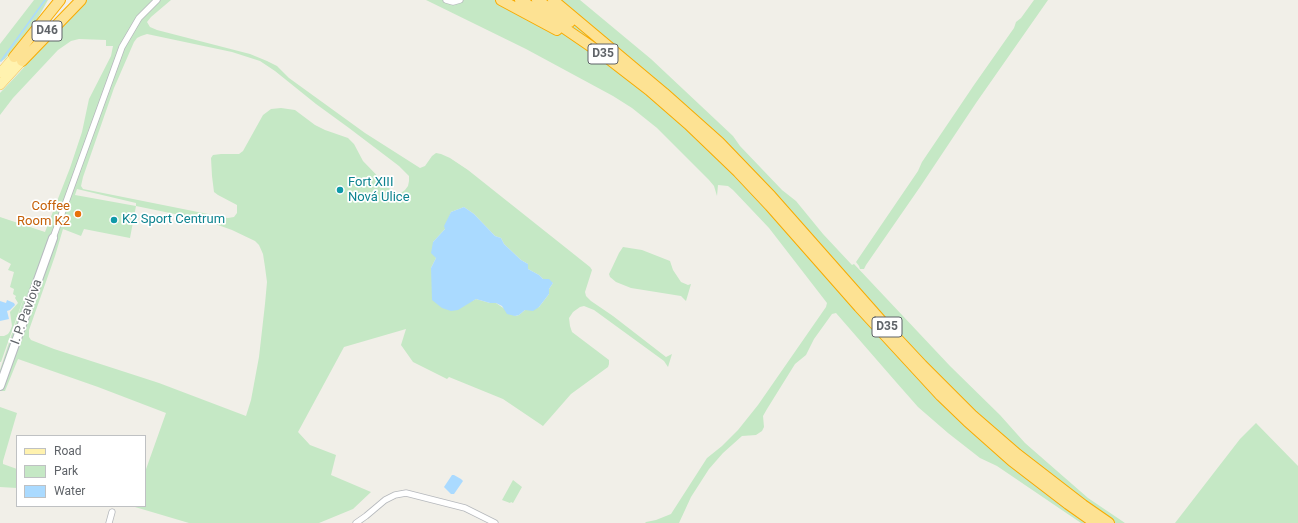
<!DOCTYPE html>
<meta charset="utf-8">
<style>
body{margin:0}
#map{position:relative;width:1298px;height:523px;overflow:hidden;background:#f1efe8;font-family:Roboto,sans-serif}
canvas{display:block}
.legend{position:absolute;left:16px;top:435px;width:130px;height:72px;box-sizing:border-box;background:#fff;border:1px solid #bfc1c3;margin:0;padding:5px 7px;list-style:none;font-size:12px;color:#5f6368}
.legend li{display:flex;align-items:center;gap:8px;height:20px}
.legend b{width:20px;border:1px solid #bfc1c3}
</style>
<div id="map">
<canvas width="1298" height="523"></canvas>
<ul class="legend">
<li><b style="height:5px;background:#fff2af"></b>Road</li>
<li><b style="height:11px;background:#c5e8c5"></b>Park</li>
<li><b style="height:11px;background:#aadaff"></b>Water</li>
</ul>
</div>
<script>
const ctx = document.querySelector('canvas').getContext('2d');
ctx.lineJoin = 'round';
function fillPath(path, color) { ctx.fillStyle = color; ctx.fill(path, 'evenodd'); }
const toPath = rows => new Path2D(rows.map(r => 'M' + r).join(''));
function trace(path, color, width, dash) { ctx.strokeStyle = color; ctx.lineWidth = width; ctx.lineCap = dash ? 'butt' : 'round'; ctx.setLineDash(dash || []); ctx.stroke(path); }
function drawText(font, color, halo, rows, align = 'center') {
  ctx.font = font + ' Roboto,sans-serif'; ctx.lineWidth = 3.5; ctx.setLineDash([]); ctx.textBaseline = 'middle'; ctx.strokeStyle = halo; ctx.fillStyle = color; for (const [text, x, y, turn = 0] of rows) {
    ctx.save(); ctx.translate(x, y); ctx.rotate((+turn || 0) * Math.PI / 180); ctx.textAlign = isNaN(turn) ? turn : align; if (halo) ctx.strokeText(text, 0, 0); ctx.fillText(text, 0, 0); ctx.restore();
  }
}
fillPath(toPath([
 [34,0,48,0,35,23,5,59,0,62,0,44],
 [85,0,171,0,151,17,147,22,150,27,157,30,250,54,267,61,277,66,289,78,365,133,420,168,425,166,432,156,436,153,441,154,450,158,468,170,590,267,592,270,585,292,586,296,591,301,613,316,666,357,672,354,668,367,664,361,594,310,584,306,580,307,573,312,569,318,570,326,572,332,609,360,609,364,608,367,571,394,543,426,503,399,449,377,447,379,413,362,401,345,406,329,344,347,298,432,310,445,336,455,331,475,371,492,353,509,319,523,189,523,135,507,135,506,145,506,145,472,166,413,98,387,18,359,5,391,0,391,0,370,26,291,1,362,0,362,0,336,4,336,8,334,10,331,12,326,10,312,18,303,15,298,16,296,13,294,14,289,10,287,14,272,8,270,11,264,0,258,0,217,45,232,70,168,82,132,89,99,111,56,113,46,106,46,106,40,79,39,71,41,58,50,13,98,0,115,0,93,19,73,69,15],
 [147,34,232,52,260,61,275,71,316,104,349,128,399,166,409,176,409,181,408,186,405,190,401,193,397,194,393,192,363,161,354,144,348,138,325,130,315,125,295,110,281,108,271,109,263,115,243,151,239,154,221,154,213,155,211,158,212,176,214,192,218,195,237,205,237,213,234,217,228,218,83,189,81,186,83,177,114,88,134,42,137,38,141,36],
 [77,189,136,203,136,206,75,195],
 [136,206,204,220,232,230,255,241,259,245,263,254,265,267,267,282,265,304,259,357,251,400,246,416,159,383,54,349,31,340,29,337,29,330,55,256,63,229,81,236,84,229,130,238],
 [464,207,474,214,495,236,501,238,504,244,521,260,528,264,528,269,539,275,543,279,553,283,549,289,549,294,539,307,525,310,519,315,515,316,496,303,490,303,476,299,472,301,431,268,436,258,433,242,445,229,451,212],
 [426,0,580,0,651,59,733,136,740,146,782,190,796,201,823,234,852,265,854,264,950,366,1000,415,1025,443,1088,498,1125,523,1081,523,997,466,980,458,948,433,918,407,896,382,836,313,832,314,814,339,806,355,795,364,767,409,763,416,764,427,762,431,756,435,742,436,723,453,709,469,691,497,679,523,645,523,646,522,656,520,671,514,707,458,722,446,738,430,758,405,826,307,827,303,769,228,733,190,728,186,718,185,717,196,714,186,709,180,657,128,632,108,613,96,526,49],
 [1034,0,1048,0,976,103,920,187,866,265,864,269,860,269,859,266,856,262,918,171,922,162,974,85,1014,28,1016,22,1021,18],
 [623,247,642,250,670,261,673,270,681,282,688,285,691,284,686,301,681,296,631,288,616,282,610,277,609,274,611,270,619,253],
 [0,407,17,413,3,461,3,464,17,469,17,488,0,487],
 [1256,423,1298,466,1298,523,1175,523,1240,439],
 [513,480,522,487,513,503,511,502,510,503,502,500]
]), '#c5e8c5');
fillPath(toPath([
 [464,207,474,214,495,236,501,238,504,244,521,260,528,264,528,269,539,275,543,279,549,279,553,283,549,289,549,294,539,307,533,311,525,310,519,315,515,316,507,314,502,306,496,303,490,303,476,299,458,310,451,311,442,308,432,300,431,268,436,258,431,253,433,242,445,229,444,226,451,212],
 [7,300,14,303,15,305,10,310,7,311,9,319,0,321,0,301,6,303],
 [452,475,454,475,461,479,463,481,454,494,451,494,444,487]
]), '#aadaff');
trace(toPath([
 [1,61,45,0],
 [1028,480,1063,507],
 [1070,511,1086,523]
]), '#aadaff', 1.5);
const street = toPath([
 [446,0,453,2,460,0],
 [53,238,122,47,139,18,157,0],
 [109,523,112,512],
 [356,523,366,516,385,500,395,495,406,493,465,508,495,523]
]);
const secondary = toPath([
 [0,386,53,238]
]);
const primary = toPath([
 [0,73,14,57],
 [0,85,22,61]
]);
const highway = toPath([
 [501,0,557,30],
 [520,0,548,17,605,56,649,90,688,124,738,172,770,206,859,307,941,396,967,421,1012,461,1068,504,1095,523],
 [537,0,570,22],
 [553,0,664,93,719,142,771,196,893,334,922,365,972,415,1017,454,1083,505,1109,523],
 [14,57,60,0],
 [22,61,81,0]
]);
trace(street, '#b5b8bc', 7);
trace(secondary, '#b6babf', 10);
trace(primary, '#f2c960', 10);
trace(highway, '#f9ab00', 12);
trace(street, '#fff', 5.5);
trace(secondary, '#fff', 8);
trace(primary, '#fff2af', 9);
trace(highway, '#fde293', 10);
for (const [x, y, r, color] of [
 [340,190,4,"#0f9aa8"],
 [78,214,4,"#e8710a"],
 [114,220,4,"#0f9aa8"]
]) { const dot = new Path2D(); dot.arc(x, y, r, 0, 2 * Math.PI); ctx.fillStyle = color; ctx.fill(dot); trace(dot, '#fff', 1.5); }
for (const [x, y, w] of [
 [47,31,30],
 [603,54,30],
 [887,327,30]
]) { const box = new Path2D(); box.roundRect(x - w / 2, y - 10, w, 20, 3); ctx.fillStyle = '#fff'; ctx.fill(box); trace(box, '#5f6368', 1); }
drawText('bold 12px', '#5f6368', null, [
 ["D46",47,31],
 ["D35",603,54],
 ["D35",887,327]
]);
drawText('13px', '#0d838f', '#fff', [
 ["Fort XIII",348,183],
 ["Nová Ulice",348,198],
 ["K2 Sport Centrum",122,220]
], 'left');
drawText('13px', '#c56008', '#fff', [
 ["Coffee",70,207],
 ["Room K2",70,222]
], 'right');
drawText('13px', '#5f6368', '#fff', [
 ["I. P. Pavlova",27,312,-70]
]);
</script>
